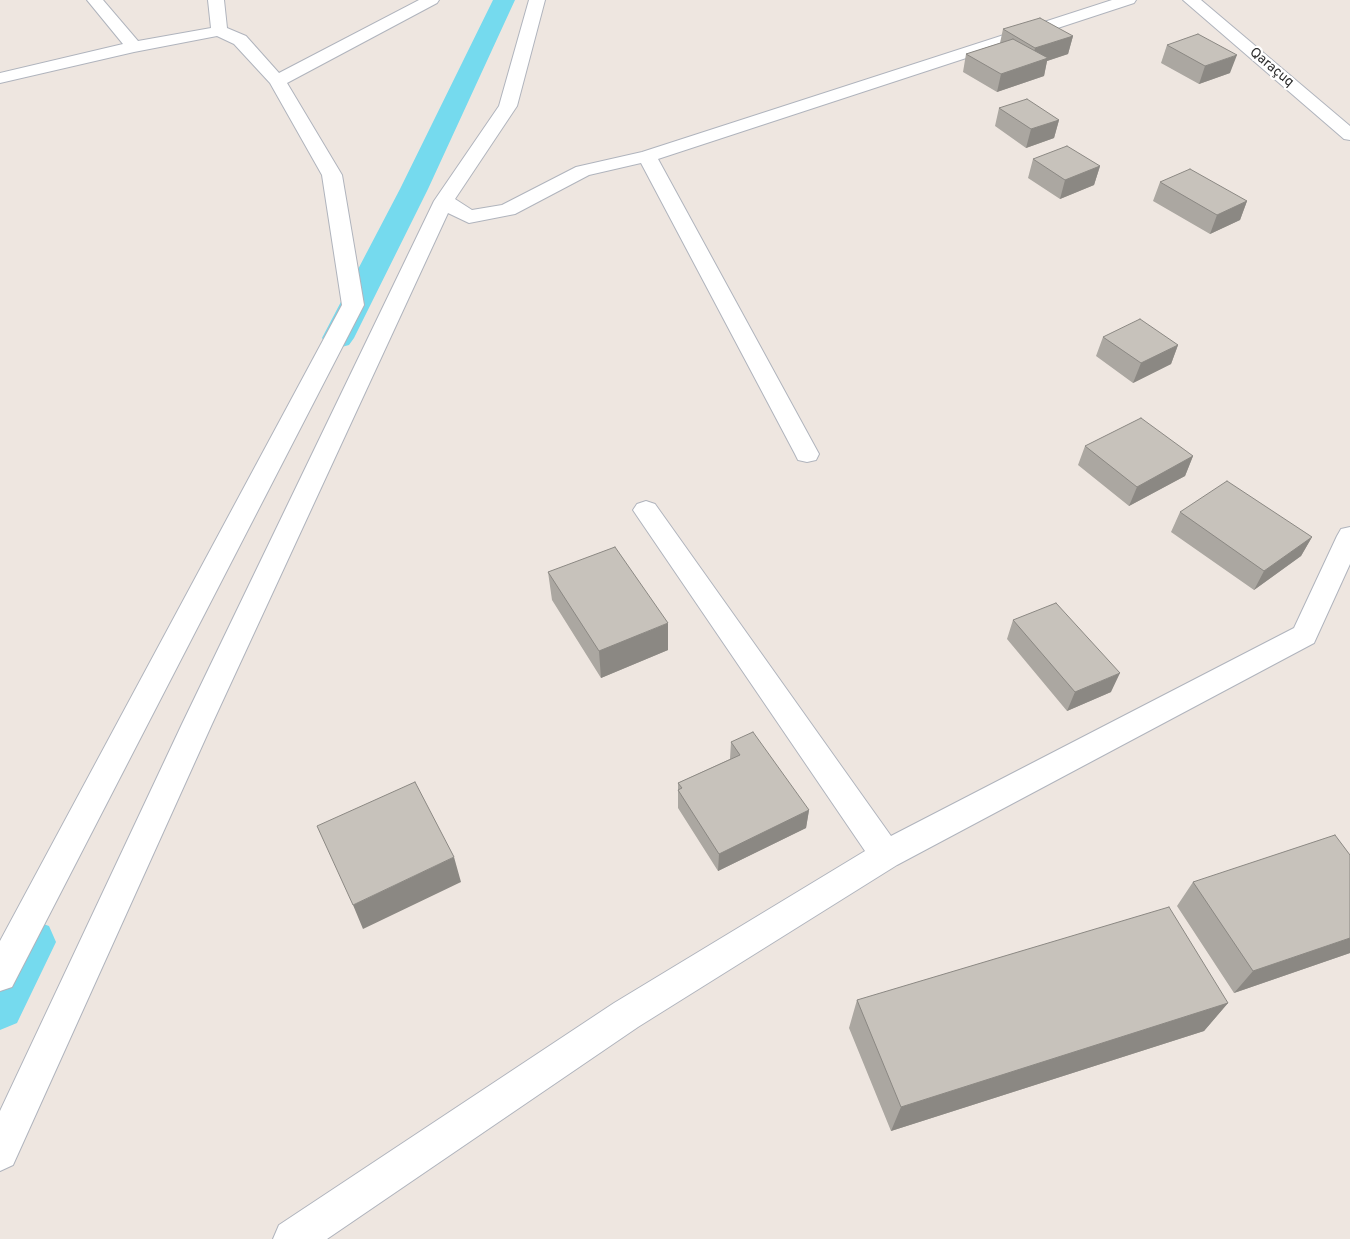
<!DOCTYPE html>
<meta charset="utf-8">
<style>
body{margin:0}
canvas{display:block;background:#eee6e0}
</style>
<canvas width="1350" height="1239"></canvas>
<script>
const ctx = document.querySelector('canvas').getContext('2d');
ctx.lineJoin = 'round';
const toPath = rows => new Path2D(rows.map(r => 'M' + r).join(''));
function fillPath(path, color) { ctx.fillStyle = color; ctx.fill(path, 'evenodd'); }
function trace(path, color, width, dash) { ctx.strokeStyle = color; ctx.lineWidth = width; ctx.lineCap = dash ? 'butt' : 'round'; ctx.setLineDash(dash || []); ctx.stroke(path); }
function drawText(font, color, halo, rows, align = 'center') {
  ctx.font = font + ' Overpass,sans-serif'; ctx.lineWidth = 4.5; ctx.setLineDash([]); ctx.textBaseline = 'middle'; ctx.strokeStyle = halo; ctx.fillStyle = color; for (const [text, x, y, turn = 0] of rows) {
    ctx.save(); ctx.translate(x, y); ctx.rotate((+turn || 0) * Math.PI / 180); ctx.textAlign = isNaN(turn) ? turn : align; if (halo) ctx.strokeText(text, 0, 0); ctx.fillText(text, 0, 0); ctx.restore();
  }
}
fillPath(toPath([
 [493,0,515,0,428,189,354,338,349,345,338,348,327,345,322,338,400,189,493,0],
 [32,920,49,926,56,942,17,1023,0,1030,0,956,15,926,32,920]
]), '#75daee');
const minor = toPath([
 [87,0,103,0,138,41,211,28,208,0,224,0,227,28,246,36,279,73,419,0,439,0,437,3,287,83,342,175,364,305,12,987,0,991,0,941,342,305,322,175,270,83,234,44,217,36,134,52,0,83,0,73,123,44,87,0],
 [529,0,545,0,517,106,455,199,472,210,502,205,576,167,642,152,1112,0,1136,0,1134,3,658,159,819,454,816,460,807,462,798,460,795,454,641,163,589,175,515,214,469,223,448,213,212,724,13,1165,0,1171,0,1111,182,724,434,201,499,106,529,0],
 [1183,0,1201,0,1350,126,1350,140,1344,139,1183,0],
 [646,501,655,504,891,836,1294,628,1337,536,1341,529,1350,527,1350,564,1314,643,897,865,638,1027,327,1239,273,1239,279,1225,614,1003,865,851,637,516,633,510,637,504,646,501]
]);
trace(minor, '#b0b4bd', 2);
fillPath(minor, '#fff');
fillPath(toPath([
 [1003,29,1073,36,1068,54,1047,61,1044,76,997,92,963,72,966,54,1000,43],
 [1167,45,1230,73,1199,84,1161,63],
 [999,108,1059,120,1054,138,1026,148,995,126],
 [1033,159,1100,166,1094,185,1060,199,1028,178],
 [1160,182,1247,201,1240,220,1210,234,1153,201],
 [1103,337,1178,345,1171,364,1133,383,1096,356],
 [1085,446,1193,456,1185,476,1129,506,1078,465],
 [1180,512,1312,537,1301,556,1254,590,1171,532],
 [548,572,668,650,601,678,552,600],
 [1013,620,1111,692,1067,711,1007,639],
 [731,742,809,810,806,828,718,871,678,808,678,783,730,759],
 [1350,855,1350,953,1234,993,1177,906,1193,882],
 [857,1000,1228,1003,1204,1031,891,1131,849,1028]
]), '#aba7a1');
fillPath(toPath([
 [1073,36,1068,54,1047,61,1044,76,997,92,1001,74,1031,64,1035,48],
 [1237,55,1230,73,1199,84,1205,66],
 [1059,120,1054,138,1026,148,1031,129],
 [1100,166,1094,185,1060,199,1065,180],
 [1247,201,1240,220,1210,234,1217,215],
 [1178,345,1171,364,1133,383,1141,363],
 [1193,456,1185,476,1129,506,1137,487],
 [1312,537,1301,556,1254,590,1264,571],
 [668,623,668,650,601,678,599,651],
 [1120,673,1111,692,1067,711,1075,692],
 [809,810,806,828,718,871,719,854],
 [454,857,461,882,363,929,353,905],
 [1350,938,1350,953,1234,993,1253,971],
 [1228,1003,1204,1031,891,1131,901,1107]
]), '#8b8883');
const building = toPath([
 [1040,18,1073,36,1035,48,1003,29,1040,18],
 [1198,34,1237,55,1205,66,1167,45,1198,34],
 [1013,39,1048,58,1001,74,966,54,1013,39],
 [1027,99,1059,120,1031,129,999,108,1027,99],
 [1067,146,1100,166,1065,180,1033,159,1067,146],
 [1190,169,1247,201,1217,215,1160,182,1190,169],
 [1140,319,1178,345,1141,363,1103,337,1140,319],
 [1141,418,1193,456,1137,487,1085,446,1141,418],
 [1227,481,1312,537,1264,571,1180,512,1227,481],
 [615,547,668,623,599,651,548,572,615,547],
 [1056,603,1120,673,1075,692,1013,620,1056,603],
 [753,732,809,810,719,854,678,790,682,788,678,783,740,755,731,742,753,732],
 [415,782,454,857,353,905,317,826,415,782],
 [1335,835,1350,855,1350,938,1253,971,1193,882,1335,835],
 [1169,907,1228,1003,901,1107,857,1000,1169,907]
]);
fillPath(building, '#c7c2bb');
trace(building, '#8b8883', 1);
drawText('14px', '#2d2d2d', '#fff', [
 ["Qaraçuq",1271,68,40]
]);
</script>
